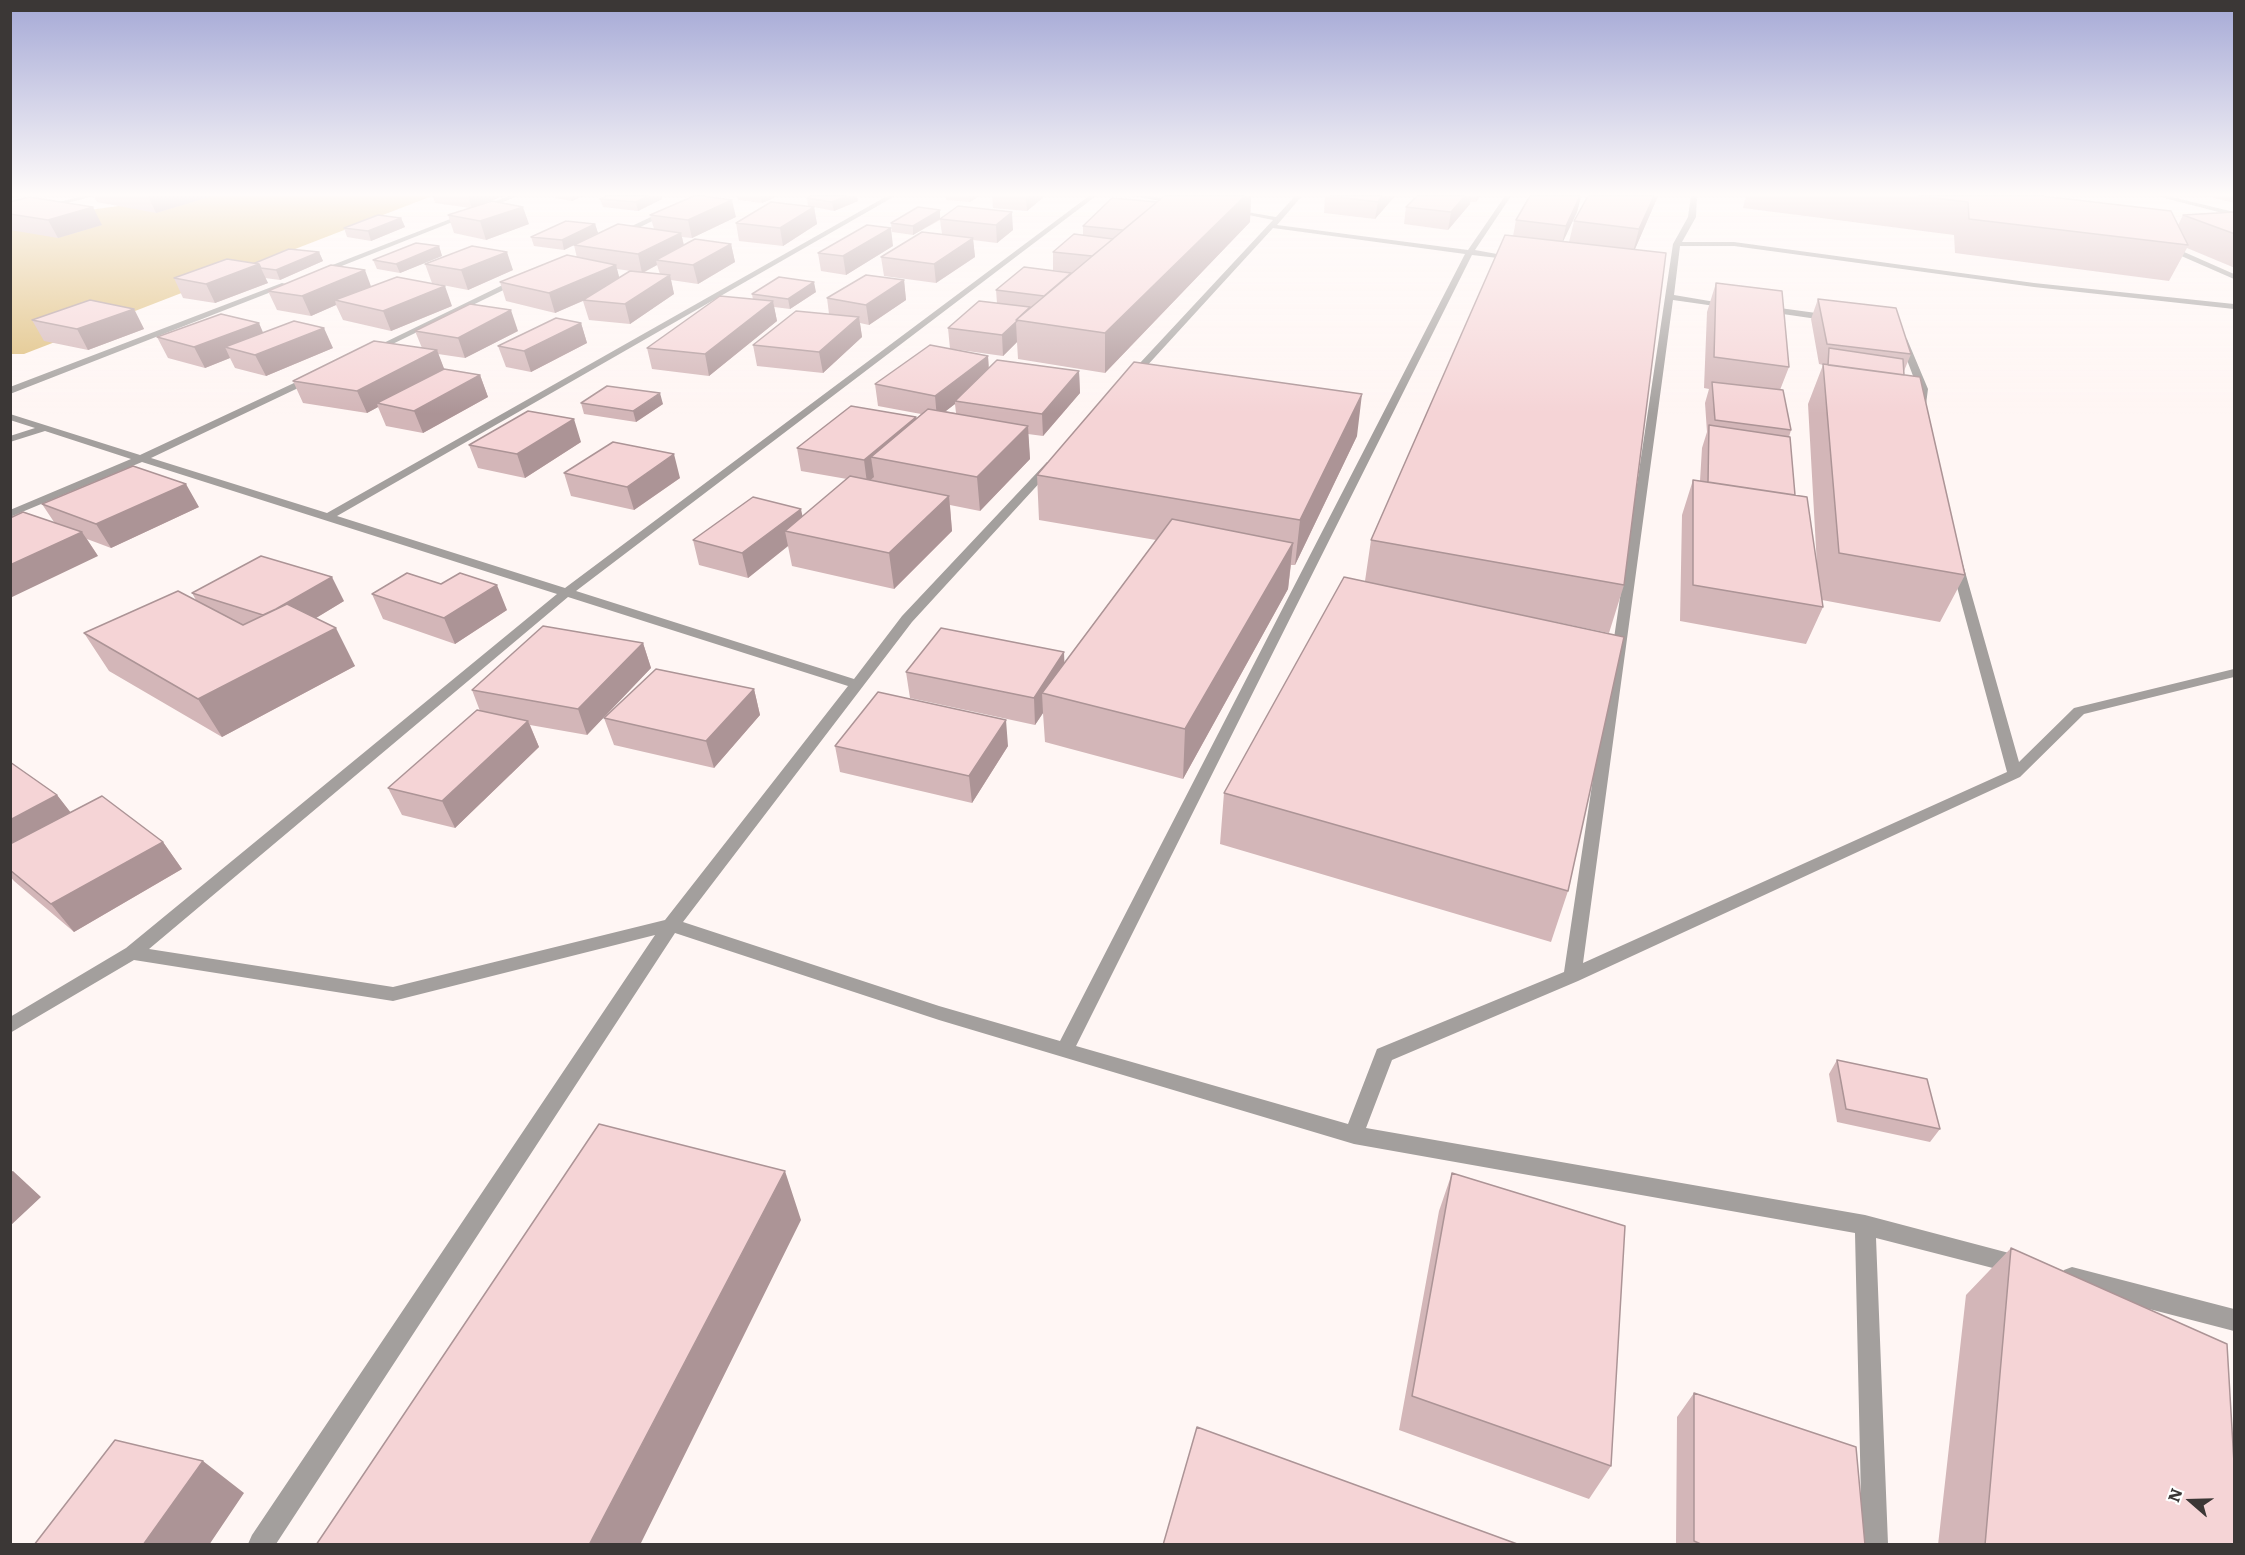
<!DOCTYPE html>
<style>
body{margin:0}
#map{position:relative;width:2245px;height:1555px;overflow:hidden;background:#fff6f4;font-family:Literata,serif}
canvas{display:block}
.frame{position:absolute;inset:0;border:12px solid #3b3736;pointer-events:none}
.north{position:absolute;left:2161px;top:1471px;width:60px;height:60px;-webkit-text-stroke:4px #fff;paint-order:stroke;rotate:290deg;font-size:16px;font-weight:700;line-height:24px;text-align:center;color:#3b3736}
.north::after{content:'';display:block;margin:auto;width:21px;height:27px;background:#3b3736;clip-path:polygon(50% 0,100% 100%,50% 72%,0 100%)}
</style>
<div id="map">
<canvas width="2245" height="1555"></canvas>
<div class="frame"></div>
<div class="north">N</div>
</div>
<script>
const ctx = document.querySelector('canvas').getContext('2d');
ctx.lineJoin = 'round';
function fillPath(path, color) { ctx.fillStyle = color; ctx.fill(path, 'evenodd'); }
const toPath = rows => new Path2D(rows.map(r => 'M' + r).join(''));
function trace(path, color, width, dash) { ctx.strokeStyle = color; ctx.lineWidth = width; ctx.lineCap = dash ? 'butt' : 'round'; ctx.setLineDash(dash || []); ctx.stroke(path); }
fillPath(toPath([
 [194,196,432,196,24,354,11,354,11,224,36,217]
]), '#ddbc77');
fillPath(toPath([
 [83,196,94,196,10,218,10,214,83,196],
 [509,196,518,196,319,275,312,273,509,196],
 [695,196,703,196,622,236,615,234,695,196],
 [887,196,895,196,337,516,565,588,1089,196,1096,196,576,591,854,679,902,616,1047,462,1055,462,1055,466,912,622,683,922,939,1006,1060,1041,1465,254,1273,228,1134,380,1126,378,1273,220,1229,211,1229,209,1276,217,1295,196,1302,196,1277,225,1468,250,1505,196,1511,196,1475,250,1519,258,1515,260,1472,255,1076,1046,1348,1124,1377,1049,1564,972,1673,244,1688,217,1691,196,1697,196,1696,217,1682,242,1734,242,2034,283,2234,304,2234,309,2034,287,1734,246,1680,246,1674,295,1733,305,1729,308,1673,300,1583,963,2007,772,1950,561,1952,558,1960,558,1962,561,2019,762,2074,708,2234,669,2234,677,2084,714,2020,777,1578,981,1392,1060,1366,1128,1865,1215,2028,1258,2031,1265,2028,1272,2020,1275,1876,1238,1888,1544,1862,1544,1855,1233,1354,1144,939,1020,675,933,276,1544,248,1544,252,1535,655,935,393,1001,134,960,10,1033,10,1017,126,948,557,594,142,462,10,517,10,510,131,459,45,431,10,442,10,436,35,428,10,420,10,414,140,455,309,376,315,376,315,380,151,458,327,513,887,196],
 [568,597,848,686,665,920,393,987,149,949,568,597],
 [1132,196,1150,196,1183,202,1180,204,1132,196],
 [2157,196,2168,196,2234,212,2234,216,2157,196],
 [2166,244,2234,274,2234,279,2163,248,2162,246,2166,244],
 [515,279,522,281,372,354,365,352,515,279],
 [282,283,289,285,10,394,10,387,282,283],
 [1765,306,1831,315,1835,318,1831,321,1762,311,1762,307,1765,306],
 [1903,336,1907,339,1928,389,1925,412,1917,410,1918,389,1899,339,1903,336],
 [2072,1267,2234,1309,2234,1331,2072,1289,2064,1286,2061,1278,2064,1270,2072,1267]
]), '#a39f9d');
fillPath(toPath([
 [94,196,212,196,156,213,97,202],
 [433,196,503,196,487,202,529,224,486,240,454,233,448,215,470,208,435,203],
 [554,196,583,196,572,201,555,198],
 [606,196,662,196,662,199,638,211,603,207,600,199],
 [737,196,778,196,762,203,738,200],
 [811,196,857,196,858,201,834,211,814,207,817,224,783,246,739,241,736,223,808,206,807,198],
 [946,196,979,196,970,202,946,200],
 [992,196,1045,196,1027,211,993,208],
 [1164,196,1251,196,1250,222,1105,373,1018,359,1017,342,1003,356,953,349,988,356,989,368,1079,371,1080,393,1043,436,1028,434,1030,459,980,511,950,505,952,531,894,589,792,566,788,546,748,578,699,565,693,540,803,516,847,479,801,471,797,448,916,417,916,419,921,414,878,406,875,384,950,349,948,328,997,303,996,290,1071,273,1072,273,1053,270,1053,252,1083,235,1083,226,1157,202],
 [955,404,956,413,945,411],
 [1325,196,1395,196,1375,219,1324,213],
 [1417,196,1480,196,1476,202,1470,202,1470,204,1448,230,1404,224,1406,207],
 [1581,196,1577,212,1563,241,1569,242,1574,221,1658,196,1635,249,1624,585,1609,633,1551,621,1568,891,1551,942,1220,844,1224,793,1365,581,1371,540,1513,236,1516,220],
 [1746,196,2042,196,2178,225,2183,215,2235,212,2235,268,2187,248,2169,281,1955,253,1954,235,1743,208],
 [2205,196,2235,196,2235,203],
 [10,202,102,225,58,238,10,230],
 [958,206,1013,230,997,243,973,240,975,257,936,283,884,276,881,257,942,234,940,220,913,235,892,232,891,223,940,210,940,219],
 [650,215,736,217,692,238,682,237,684,245,731,244,735,262,698,284,671,280,674,294,630,324,589,320,583,301,555,313,506,301,500,282,577,258,574,245,564,250,534,246,531,237,595,224,598,233,586,239,654,229],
 [657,265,660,274,643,273],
 [617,269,638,272,619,278],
 [401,218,405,227,371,241,347,237,344,228],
 [439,246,442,256,400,273,377,269,373,260],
 [893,246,846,275,821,271,818,253],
 [319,252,323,261,280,280,265,278,268,283,215,303,183,298,174,278],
 [425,264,513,270,468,290,432,283],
 [904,280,906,300,869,325,860,323,862,337,823,373,757,366,753,345,829,314,827,298],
 [1716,283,1789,367,1780,390,1791,430,1789,437,1795,495,1817,566,1808,404,1823,365,1819,364,1811,319,1818,299,1911,354,1904,371,1904,375,1965,575,1940,622,1822,600,1823,607,1806,644,1680,621,1682,515,1693,480,1700,481,1702,448,1707,432,1705,403,1709,389,1704,388,1707,312],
 [371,286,452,306,391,331,343,320,336,305,311,316,277,310,268,291],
 [816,292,790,309,774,307,777,321,709,376,652,369,647,348,753,300,752,294],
 [134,309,144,329,88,350,44,341,32,320],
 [581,323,587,343,531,372,506,367,498,346],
 [415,331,518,331,465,358,438,354,444,369,480,375,488,397,423,433,386,426,378,407,367,413,303,403,293,381,422,348],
 [263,333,333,348,266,376,235,368,230,358,205,368,168,358,157,337],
 [581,403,663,404,636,422,584,414],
 [1357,436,1295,565,1291,565,1288,589,1183,779,1045,742,1043,713,1035,725,910,698,906,672,1064,652,1064,663,1156,540,1039,520,1037,475],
 [581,442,525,478,478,468,469,445],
 [564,473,680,478,634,510,571,496],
 [42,504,199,507,111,548,87,539,98,556,54,522],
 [192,593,344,601,316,618,355,666,222,737,109,671,84,633,196,600],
 [372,594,507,610,455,644,383,619],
 [643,643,651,668,587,735,530,725,539,747,455,828,402,815,388,788,480,711,472,690],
 [754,689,760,715,714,768,614,745,604,718],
 [835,746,1008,746,972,803,840,772],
 [10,762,57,795,71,813,163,842,182,869,74,932,14,881,10,876],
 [1837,1060,1940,1129,1930,1142,1837,1122,1829,1074],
 [1452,1173,1611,1466,1589,1499,1399,1430,1439,1211],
 [2011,1248,2235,1545,1938,1545,1966,1295],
 [1694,1393,1865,1545,1676,1545,1677,1417]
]), '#d3b6b8');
fillPath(toPath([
 [148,196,212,196,156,213],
 [468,196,503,196,472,208],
 [570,196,583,196,572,201],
 [649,196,662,196,662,199,638,211,636,202],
 [761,196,778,196,762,203],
 [847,196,857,196,858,201,834,211,832,202],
 [969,196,979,196,970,202],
 [1026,196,1045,196,1027,211],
 [1245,196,1251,196,1250,222,1105,373,1105,333],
 [1382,196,1395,196,1375,219,1378,202],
 [1465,196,1471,196,1470,204,1448,230,1451,212],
 [1477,196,1480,196,1476,202],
 [1581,196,1577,212,1562,244,1566,226],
 [1654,196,1658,196,1632,256,1639,229],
 [732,200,736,217,692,238,688,220],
 [93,207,102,225,58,238,48,220],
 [523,207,529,224,486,240,480,221],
 [814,207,817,224,783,246,780,228],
 [940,210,940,219,913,235,913,226],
 [1012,212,1013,230,997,243,996,225],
 [401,218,405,227,371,241,368,231],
 [595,224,598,233,564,250,562,240],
 [891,228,893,246,846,275,843,256],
 [681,233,685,251,656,260,657,265,642,273,638,254],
 [973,238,975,257,936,283,934,264],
 [731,244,735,262,698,284,693,265],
 [439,246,442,256,400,273,396,264],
 [319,252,323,261,280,280,276,270],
 [507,252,513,270,468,290,461,270],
 [259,264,268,283,215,303,206,284],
 [616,265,621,284,555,313,549,293],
 [365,270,372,289,335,300,336,305,311,316,302,296],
 [670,275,674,294,630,324,625,304],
 [904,280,906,300,869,325,866,305],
 [814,282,816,292,790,309,788,299],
 [445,286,452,306,391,331,383,311],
 [773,301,777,321,709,376,705,354],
 [134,309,144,329,88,350,77,329],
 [511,310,518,331,465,358,458,338],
 [859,317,862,337,823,373,819,352],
 [1016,322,1017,342,1003,356,1002,335],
 [259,323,268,344,225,347,230,358,205,368,194,347],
 [581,323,587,343,531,372,524,351],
 [324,328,333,348,266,376,255,355],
 [437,350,445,371,377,403,378,407,367,413,357,391],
 [988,356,989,377,955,401,955,404,937,418,935,396],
 [1079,371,1080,393,1043,436,1042,414],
 [480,375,488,397,423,433,414,411],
 [660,393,663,404,636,422,633,411],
 [1362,394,1357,436,1295,565,1300,520],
 [916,417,918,439,871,457,874,477,867,483,864,460],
 [574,419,581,442,525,478,517,454],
 [1028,426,1030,459,980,511,977,477],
 [674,454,680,478,634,510,627,487],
 [186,484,199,507,111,548,96,524],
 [949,496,952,531,894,589,889,553],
 [801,509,806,533,785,531,788,546,748,578,742,553],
 [82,532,98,556,10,598,10,565],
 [1293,543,1288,589,1183,779,1185,729],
 [332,577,344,601,278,641,265,615],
 [497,585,507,610,455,644,444,618],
 [336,628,355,666,222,737,198,699],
 [643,643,651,668,587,735,578,709],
 [1064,652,1065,678,1042,693,1043,713,1035,725,1034,698],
 [754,689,760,715,714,768,706,741],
 [1006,720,1008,746,972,803,969,776],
 [528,721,539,747,455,828,442,801],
 [57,795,78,822,10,859,10,820],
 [163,842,182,869,74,932,51,904],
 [13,1171,41,1197,10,1226,10,1172],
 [785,1171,801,1220,640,1545,589,1545],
 [203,1461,244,1493,209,1545,143,1545]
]), '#ac9496');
const building = toPath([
 [606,196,649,196,636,202,600,199,606,196],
 [694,196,703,196,732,200,688,220,650,215,694,196],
 [811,196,847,196,832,202,807,198,811,196],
 [1164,196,1245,196,1105,333,1016,320,1164,196],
 [1330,196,1382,196,1378,202,1330,196],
 [1417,196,1465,196,1451,212,1406,207,1417,196],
 [1530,196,1580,196,1566,226,1516,220,1530,196],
 [1588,196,1654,196,1639,229,1574,221,1588,196],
 [1918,196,2042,196,2171,211,2188,245,1969,219,1968,202,1918,196],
 [29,197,93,207,48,220,10,214,10,202,29,197],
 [1112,198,1157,202,1123,230,1083,226,1112,198],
 [492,201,523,207,480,221,448,215,492,201],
 [771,202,814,207,780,228,736,223,771,202],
 [958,206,1012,212,996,225,940,219,958,206],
 [918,207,940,210,913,226,891,223,918,207],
 [2235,212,2235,234,2183,215,2235,212],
 [378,215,401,218,368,231,344,228,378,215],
 [566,221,595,224,562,240,531,237,566,221],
 [618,224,681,233,638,254,574,245,618,224],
 [867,225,891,228,843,256,818,253,867,225],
 [922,232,973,238,934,264,881,257,922,232],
 [1074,234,1113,239,1092,256,1053,252,1074,234],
 [1505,235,1666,253,1624,585,1371,540,1505,235],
 [695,239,731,244,693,265,656,260,695,239],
 [416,243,439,246,396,264,373,260,416,243],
 [472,246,507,252,461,270,425,264,472,246],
 [289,249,319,252,276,270,261,268,259,264,255,263,289,249],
 [567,255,616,265,549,293,500,282,567,255],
 [227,259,259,264,206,284,174,278,227,259],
 [331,265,365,270,302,296,268,291,331,265],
 [1024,267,1071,273,1044,296,996,290,1024,267],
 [630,271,670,275,625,304,583,300,630,271],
 [866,275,904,280,866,305,827,298,866,275],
 [397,277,445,286,383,311,335,300,397,277],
 [779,277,814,282,788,299,752,294,779,277],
 [1716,283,1782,291,1789,367,1714,357,1716,283],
 [720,296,773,301,705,354,647,348,720,296],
 [1818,299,1896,308,1911,354,1827,344,1818,299],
 [90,300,134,309,77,329,32,320,90,300],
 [979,301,1030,307,1016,320,1017,321,1002,335,948,328,979,301],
 [470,304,511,310,458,338,415,331,470,304],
 [796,311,859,317,819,352,753,345,796,311],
 [221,314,259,323,194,347,157,337,221,314],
 [556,318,581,323,524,351,498,346,556,318],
 [294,321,324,328,255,355,225,347,294,321],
 [374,341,437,350,357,391,293,381,374,341],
 [930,345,988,356,935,396,875,384,930,345],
 [1829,348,1903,359,1904,375,1828,365,1829,348],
 [997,360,1079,371,1042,414,955,401,997,360],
 [1134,362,1362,394,1300,520,1037,475,1134,362],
 [1823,364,1920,377,1965,575,1839,553,1823,364],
 [444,369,480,375,414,411,377,403,444,369],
 [1712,382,1783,390,1791,430,1715,420,1712,382],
 [607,386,660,393,633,411,581,403,607,386],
 [851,406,916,417,864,460,797,448,851,406],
 [928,409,1028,426,977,477,871,457,928,409],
 [528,411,574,419,517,454,469,445,528,411],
 [1709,425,1790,437,1795,495,1708,482,1709,425],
 [613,442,674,454,627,487,564,473,613,442],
 [133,466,186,484,96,524,42,504,133,466],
 [850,476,949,496,889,553,785,531,850,476],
 [1693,480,1807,497,1823,607,1693,585,1693,480],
 [753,497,801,509,742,553,693,540,753,497],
 [23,512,82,532,10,565,10,518,23,512],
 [1172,519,1293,543,1185,729,1042,693,1172,519],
 [261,556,332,577,276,609,263,615,192,593,261,556],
 [407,573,441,584,460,573,497,585,444,618,372,594,407,573],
 [1344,577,1624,637,1568,891,1224,793,1344,577],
 [178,591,243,625,287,604,336,628,198,699,84,633,178,591],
 [543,626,643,643,578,709,472,690,543,626],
 [941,628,1064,652,1034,698,906,672,941,628],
 [656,669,754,689,706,741,604,718,656,669],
 [878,692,1006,720,969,776,835,746,878,692],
 [477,710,528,721,442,801,388,788,477,710],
 [10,762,57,795,10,820,10,762],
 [102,796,163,842,51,904,10,870,10,844,102,796],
 [1837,1060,1927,1079,1940,1129,1846,1109,1837,1060],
 [599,1124,785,1171,589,1545,316,1545,599,1124],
 [1452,1173,1625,1226,1611,1466,1412,1396,1452,1173],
 [2011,1248,2227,1344,2235,1480,2235,1545,1985,1545,2011,1248],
 [1694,1393,1856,1447,1865,1545,1703,1545,1694,1541,1694,1393],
 [1197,1427,1520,1545,1163,1545,1197,1427],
 [115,1440,203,1461,143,1545,34,1545,115,1440]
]);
fillPath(building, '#f5d4d6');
trace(building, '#ac9496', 1.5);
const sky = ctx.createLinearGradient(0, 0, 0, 414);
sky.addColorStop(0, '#a5a9d6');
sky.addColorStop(0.47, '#fffbfa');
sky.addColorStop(1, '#fffbfa00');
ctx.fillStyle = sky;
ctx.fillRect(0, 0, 2245, 414);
</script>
